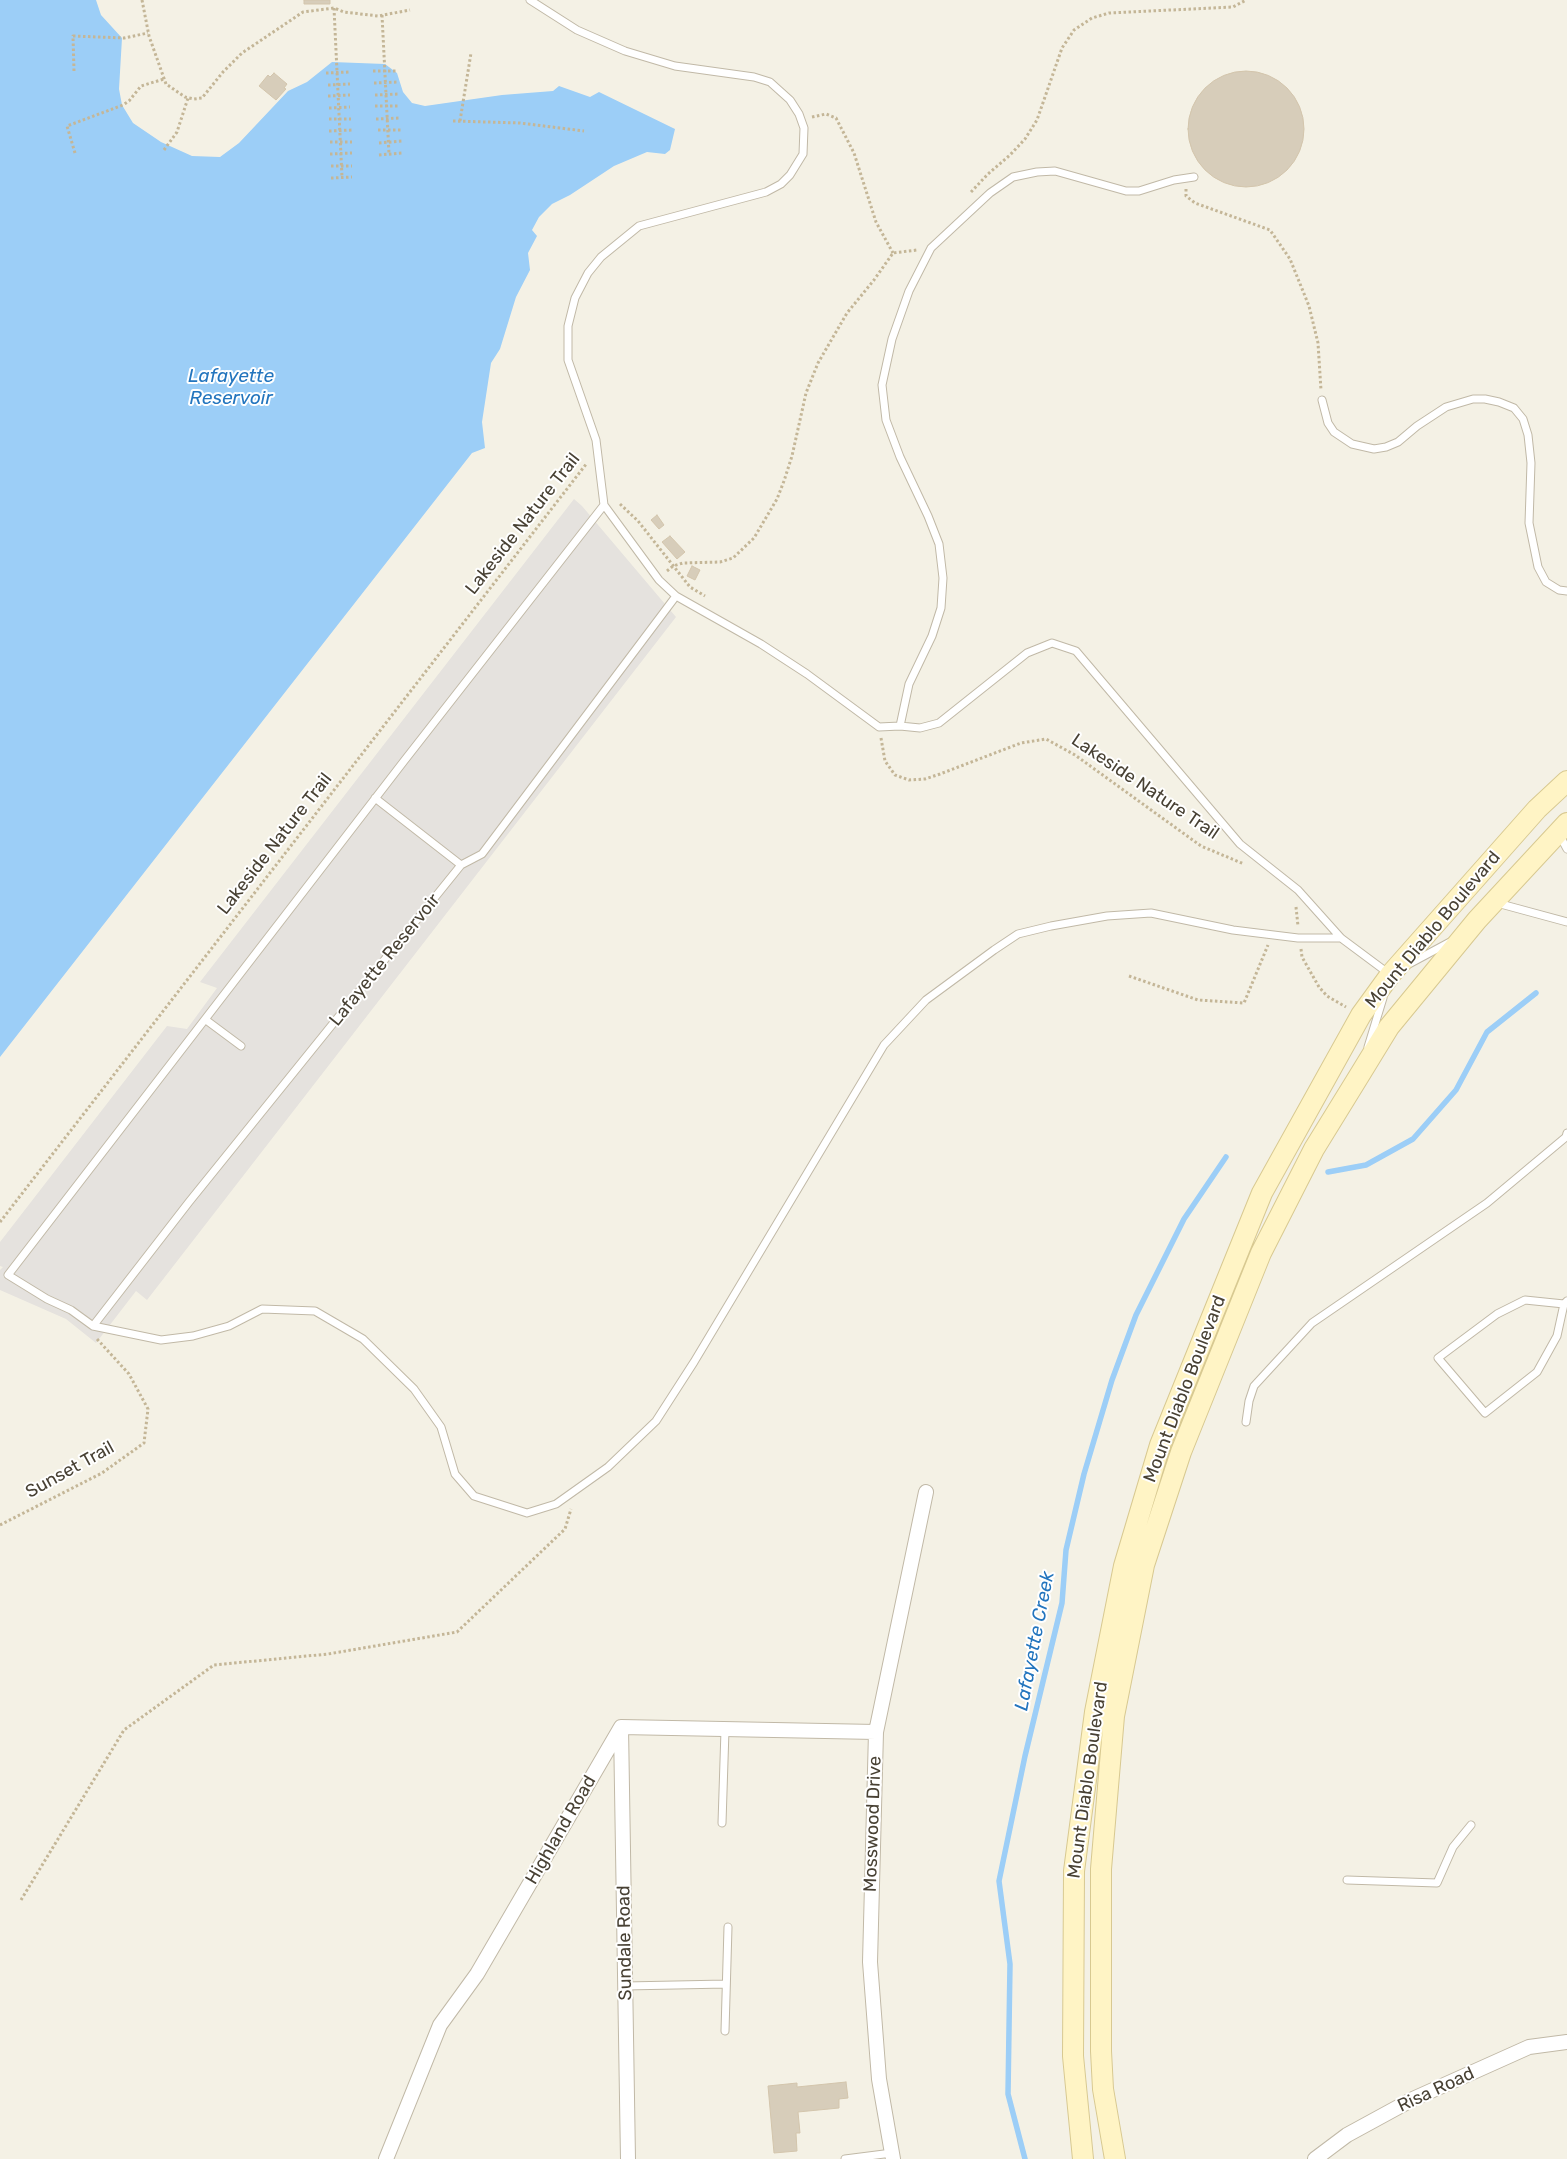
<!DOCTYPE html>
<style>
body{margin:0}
canvas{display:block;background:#f4f1e5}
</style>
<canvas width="1567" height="2159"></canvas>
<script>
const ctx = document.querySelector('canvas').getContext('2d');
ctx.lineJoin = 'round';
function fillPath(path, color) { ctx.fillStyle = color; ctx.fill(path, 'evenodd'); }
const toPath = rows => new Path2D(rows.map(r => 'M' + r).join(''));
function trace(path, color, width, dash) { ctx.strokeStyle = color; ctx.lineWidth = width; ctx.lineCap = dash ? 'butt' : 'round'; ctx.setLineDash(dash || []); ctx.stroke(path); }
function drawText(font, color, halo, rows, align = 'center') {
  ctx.font = font + ' Rubik,sans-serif'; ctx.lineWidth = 4; ctx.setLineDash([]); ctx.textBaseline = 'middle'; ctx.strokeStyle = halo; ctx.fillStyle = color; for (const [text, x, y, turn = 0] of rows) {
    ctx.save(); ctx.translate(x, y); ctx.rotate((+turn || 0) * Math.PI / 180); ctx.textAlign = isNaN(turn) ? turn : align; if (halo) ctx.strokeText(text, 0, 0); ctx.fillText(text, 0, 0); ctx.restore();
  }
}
fillPath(toPath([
 [574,499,582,506,676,617,147,1300,136,1291,96,1343,66,1319,0,1290,0,1270,3,1267,0,1266,0,1242,167,1026,187,1029,217,988,200,982]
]), '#e5e2de');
fillPath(toPath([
 [0,0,96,0,101,15,122,38,119,89,122,105,133,123,161,142,192,156,220,157,239,143,288,91,307,82,332,62,385,64,397,73,403,92,412,103,425,106,502,95,553,91,559,86,590,97,599,92,675,129,670,150,665,154,647,152,614,166,570,195,552,204,539,217,532,230,537,236,528,253,530,270,516,297,500,349,491,363,482,422,485,448,472,453,0,1057]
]), '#9ccef7');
trace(toPath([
 [1328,1172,1366,1165,1413,1139,1456,1090,1487,1032,1536,993],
 [1025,2159,1008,2094,1010,1964,999,1881,1025,1756,1062,1603,1066,1550,1084,1474,1112,1380,1136,1315,1184,1219,1226,1157]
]), '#9ccef7', 5.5);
const building = toPath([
 [304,0,330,0,330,4,304,4,304,0],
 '1188 129a58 58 0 1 1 116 0a58 58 0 1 1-116 0Z',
 [274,73,287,84,284,88,286,89,276,100,259,86,268,75,270,77,274,73],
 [657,515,664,525,659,529,651,520,657,515],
 [670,536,685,552,677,559,662,542,670,536],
 [692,566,700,570,695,580,687,576,692,566],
 [846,2082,848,2098,839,2099,839,2108,798,2112,800,2133,796,2133,797,2151,774,2153,768,2086,797,2083,797,2087,846,2082]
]);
fillPath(building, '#d7cdba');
trace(building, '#d3c5ac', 1);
const service = toPath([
 [530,0,577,30,625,51,675,66,754,77,770,82,790,100,799,114,804,128,803,154,790,175,781,184,766,192,639,226,601,257,588,273,575,298,568,326,568,360,596,440,604,505,659,580,676,596,761,644,807,674,879,727,900,726,920,728,939,723,1027,653,1052,643,1076,651,1240,844,1298,890,1341,938,1388,973],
 [1322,400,1328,423,1334,432,1352,444,1374,449,1386,447,1398,442,1417,426,1446,407,1473,399,1485,399,1499,402,1514,408,1523,419,1528,435,1531,463,1529,523,1538,567,1546,582,1559,590,1567,591],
 [604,505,404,761,8,1275,47,1299,71,1310,93,1326,161,1340,193,1336,229,1326,262,1309,315,1311,363,1339,414,1389,441,1427,455,1474,474,1496,527,1513,556,1504,608,1467,656,1421,694,1362,884,1045,926,1000,994,950,1018,934,1051,926,1107,916,1151,913,1233,930,1298,938,1341,938],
 [900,726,909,684,932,636,941,608,943,578,939,544,928,516,900,457,886,420,882,385,892,339,909,291,931,248,990,193,1013,177,1037,172,1055,171,1126,191,1139,191,1174,180,1194,177],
 [375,798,461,865],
 [1559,834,1567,849],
 [1497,903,1567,922],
 [1409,964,1450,942],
 [206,1020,241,1046],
 [1368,1047,1383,998],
 [1564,1304,1525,1300,1497,1314,1438,1358,1485,1413,1537,1372,1557,1336,1564,1304,1567,1301],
 [93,1326,189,1202,461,865,482,854,676,596],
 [1246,1422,1249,1401,1254,1386,1312,1323,1487,1203,1566,1137,1567,1133],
 [722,1823,725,1730],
 [1347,1880,1437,1883,1453,1847,1471,1825],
 [625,1986,726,1984],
 [725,2031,728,1927],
 [845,2159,892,2153]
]);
const minor = toPath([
 [621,1727,628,2159],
 [386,2159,440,2025,477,1974,621,1727,876,1732],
 [893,2159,879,2079,870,1962,876,1732,926,1492],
 [1315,2159,1347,2135,1413,2099,1529,2047,1567,2042]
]);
const secondary = toPath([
 [1083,2159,1073,2056,1074,1871,1095,1712,1124,1566,1160,1445,1262,1193,1361,1015,1390,975,1537,809,1567,781],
 [1115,2159,1103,2089,1101,2051,1101,1869,1114,1716,1144,1565,1181,1452,1261,1253,1314,1149,1359,1076,1389,1027,1477,920,1567,823]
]);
trace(service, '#c1b9a7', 9);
trace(minor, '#c1b9a7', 16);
trace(secondary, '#d8c991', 22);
trace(toPath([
 [142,0,149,36,166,84,185,97,194,99,202,98,223,72,242,53,303,12,334,8,344,12,378,16,410,10],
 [334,8,342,177],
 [382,15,389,154],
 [74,71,73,36,124,38,148,33],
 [373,71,396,71],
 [326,73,349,72],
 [374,83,398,82],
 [328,85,350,84],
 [375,95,399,94],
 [328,96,350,95],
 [375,106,399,106],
 [329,108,350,107],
 [812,117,826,114,836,118,854,153,876,222,893,253],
 [329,119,351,119],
 [376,119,400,118],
 [453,121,520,123,584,131],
 [460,121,471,53],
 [378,130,401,130],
 [329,131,352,130],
 [330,142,352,142],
 [379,143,402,141],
 [164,150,177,132,188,98],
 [75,153,67,126,123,105,129,101,141,86,164,79],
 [330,154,352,153],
 [379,155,402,153],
 [331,166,352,166],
 [331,178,352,177],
 [1186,189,1186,196,1195,203,1270,230,1290,259,1309,306,1318,343,1321,390],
 [971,192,988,174,1010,155,1025,139,1037,120,1062,48,1074,30,1092,18,1109,13,1233,7,1246,0],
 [620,504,638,521,690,587,705,596],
 [667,571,673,566,683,563,720,562,733,558,754,538,777,499,784,481,792,456,806,393,818,363,847,313,874,280,893,253,917,250],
 [881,738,885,761,895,775,909,780,925,779,940,774,1021,743,1046,739,1075,755,1201,846,1244,864],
 [1296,907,1298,926],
 [1301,949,1302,957,1319,987,1327,996,1346,1007],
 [1129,976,1198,1000,1244,1003,1268,945],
 [0,1222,587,463],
 [0,1525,102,1473,144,1443,148,1409,129,1374,97,1339],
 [21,1900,124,1730,214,1665,328,1654,457,1632,565,1529,571,1509]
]), '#c4b697', 3, [2.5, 2.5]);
trace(service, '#fff', 7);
trace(minor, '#fff', 14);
trace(secondary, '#fff4c5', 20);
drawText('18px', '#484134', '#fff', [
 ["Lakeside Nature Trail",523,524,-52],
 ["Lakeside Nature Trail",1145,787,34],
 ["Lakeside Nature Trail",275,844,-52],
 ["Mount Diablo Boulevard",1433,930,-50],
 ["Lafayette Reservoir",385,960,-51],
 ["Mount Diablo Boulevard",1185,1389,-69],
 ["Sunset Trail",70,1470,-29],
 ["Mount Diablo Boulevard",1088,1780,-82],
 ["Mosswood Drive",873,1824,-88],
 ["Highland Road",561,1830,-60],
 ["Sundale Road",625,1943,-91],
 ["Risa Road",1436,2090,-25]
]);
drawText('italic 19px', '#2375be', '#fff', [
 ["Lafayette",231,377],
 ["Reservoir",231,399],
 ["Lafayette Creek",1035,1641,-79]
]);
</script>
